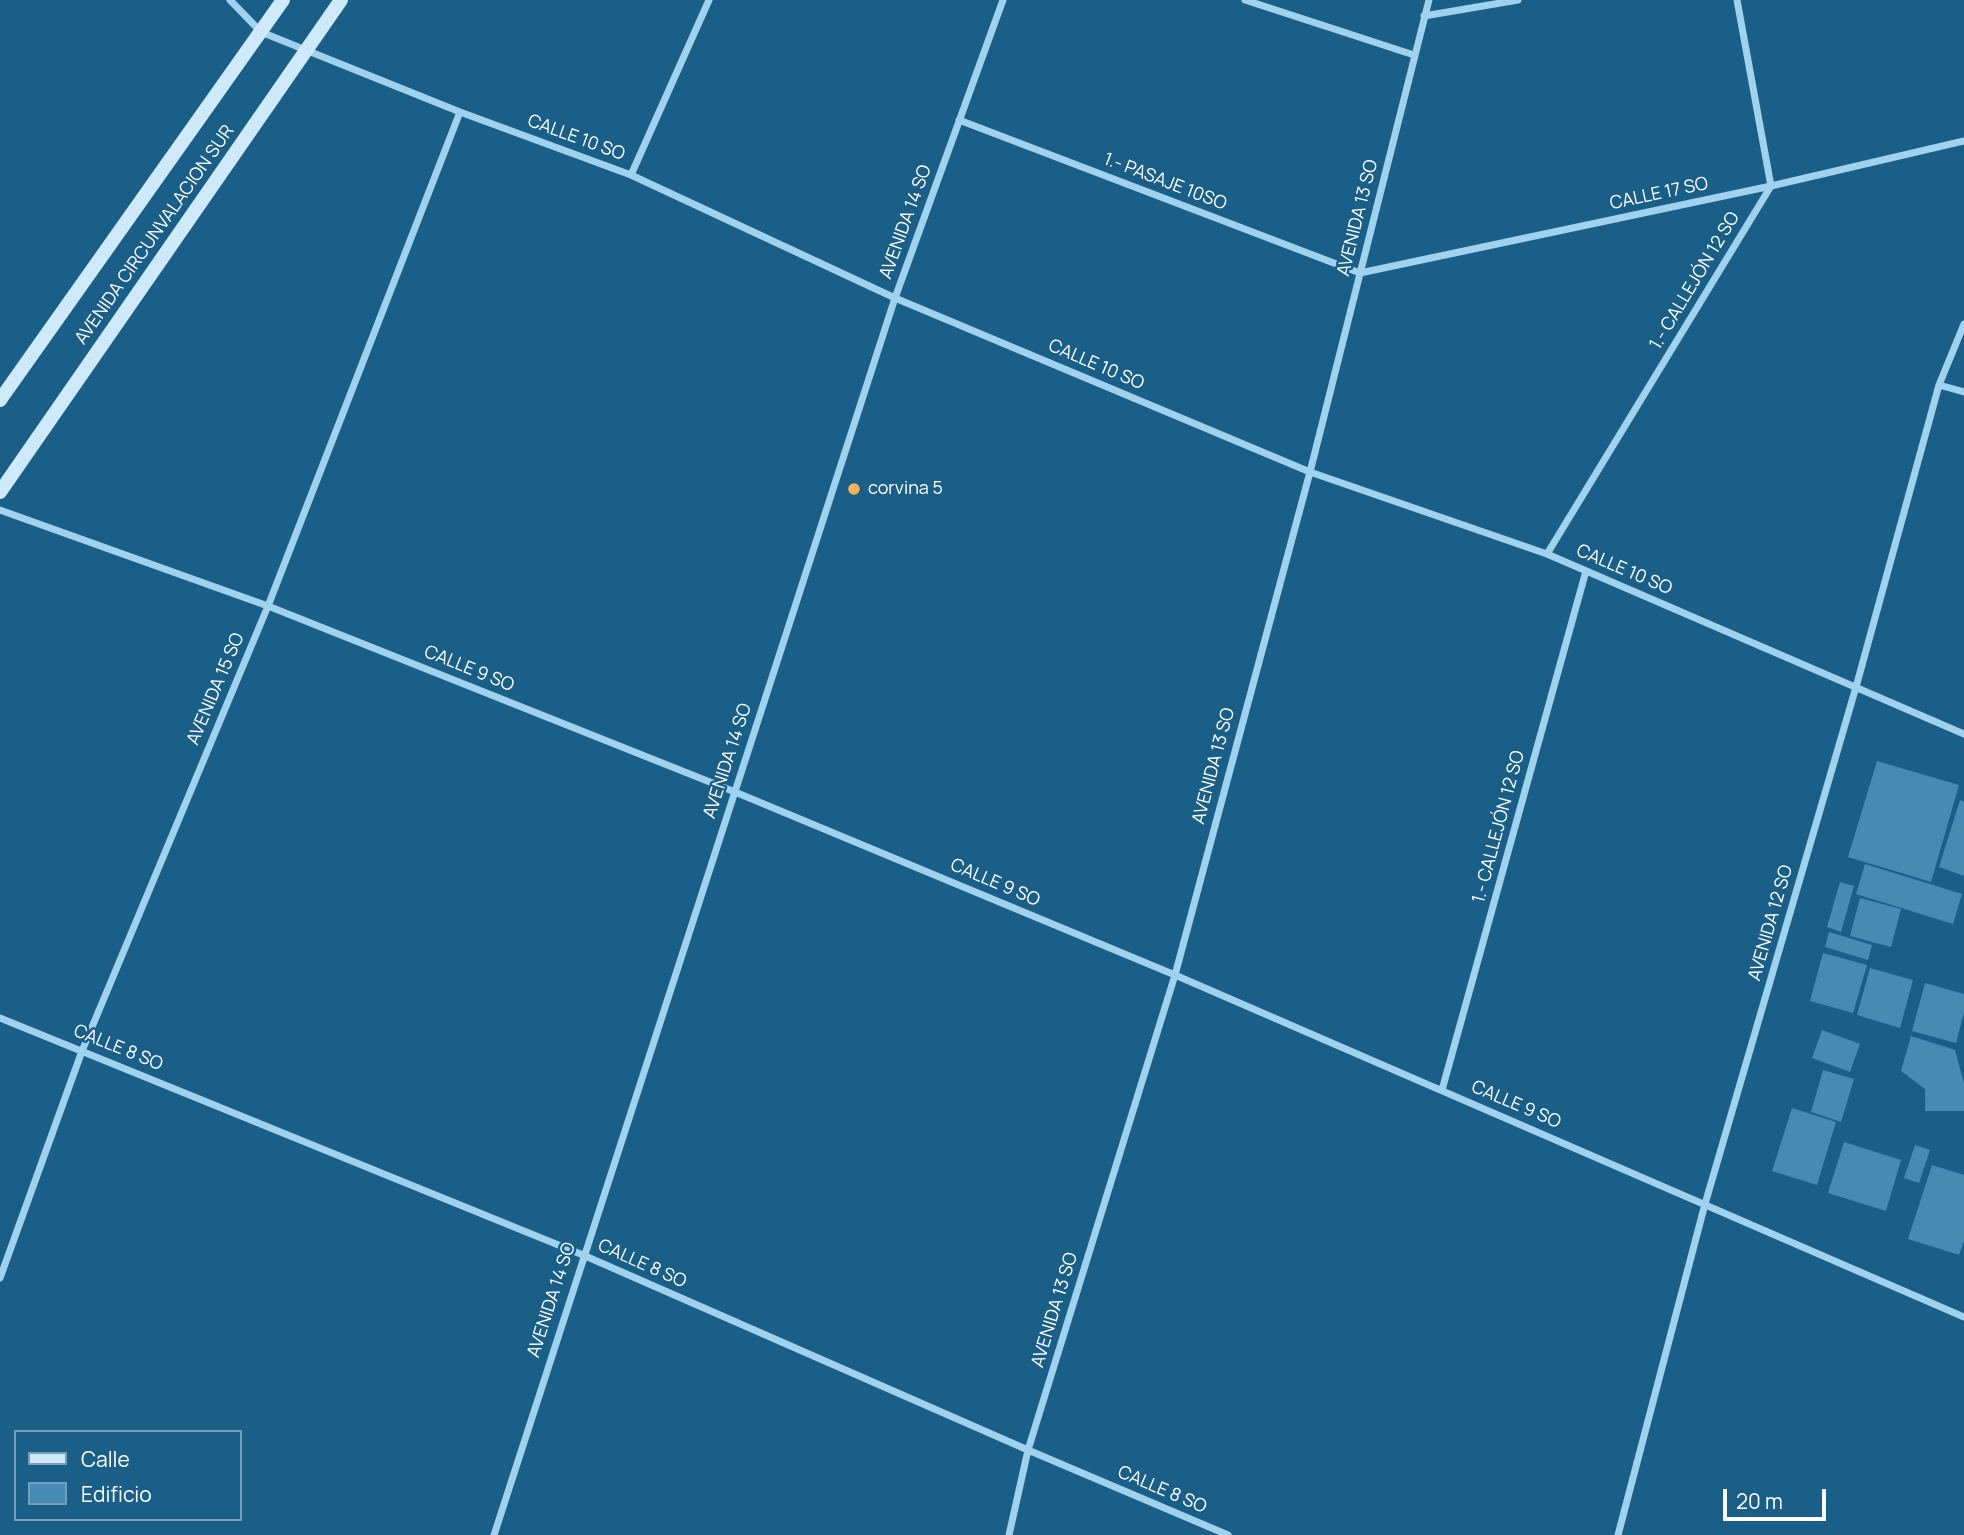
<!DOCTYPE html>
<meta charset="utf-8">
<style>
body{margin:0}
#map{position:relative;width:1964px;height:1535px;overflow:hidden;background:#195f88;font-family:Manrope,sans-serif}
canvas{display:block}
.legend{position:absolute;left:14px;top:1430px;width:228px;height:91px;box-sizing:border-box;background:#195f88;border:2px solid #759fb8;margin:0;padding:9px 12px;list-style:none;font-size:21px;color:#fff}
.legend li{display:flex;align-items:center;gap:14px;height:35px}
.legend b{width:35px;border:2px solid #759fb8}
.scale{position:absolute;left:1723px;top:1489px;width:103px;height:32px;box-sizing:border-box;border:4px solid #fff;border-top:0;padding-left:9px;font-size:21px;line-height:24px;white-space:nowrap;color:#fff;-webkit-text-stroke:5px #195f88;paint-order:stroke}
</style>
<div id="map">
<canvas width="1964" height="1535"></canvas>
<ul class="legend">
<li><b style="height:9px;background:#cee9f9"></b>Calle</li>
<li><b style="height:19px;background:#468cb2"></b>Edificio</li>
</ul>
<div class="scale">20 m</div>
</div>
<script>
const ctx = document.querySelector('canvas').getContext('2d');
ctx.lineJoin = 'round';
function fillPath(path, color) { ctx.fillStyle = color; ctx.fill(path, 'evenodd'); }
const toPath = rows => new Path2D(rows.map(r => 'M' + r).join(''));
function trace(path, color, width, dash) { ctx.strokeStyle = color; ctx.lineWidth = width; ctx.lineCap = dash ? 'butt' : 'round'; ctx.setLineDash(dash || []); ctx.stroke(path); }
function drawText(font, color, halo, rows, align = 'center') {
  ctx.font = font + ' Manrope,sans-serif'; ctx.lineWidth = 5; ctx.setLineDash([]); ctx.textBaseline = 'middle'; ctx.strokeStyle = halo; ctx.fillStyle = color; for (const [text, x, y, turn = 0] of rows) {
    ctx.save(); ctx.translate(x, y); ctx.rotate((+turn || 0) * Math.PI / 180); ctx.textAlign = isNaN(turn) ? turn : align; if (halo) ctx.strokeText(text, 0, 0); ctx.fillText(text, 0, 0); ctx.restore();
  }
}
fillPath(toPath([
 [1877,761,1959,785,1931,882,1848,857],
 [1960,800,1964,802,1964,876,1939,867],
 [1865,864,1962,894,1953,924,1856,894],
 [1840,882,1854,886,1841,932,1827,927],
 [1860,898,1901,909,1891,947,1850,936],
 [1829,932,1872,945,1868,960,1825,947],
 [1823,953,1867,965,1853,1013,1810,1001],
 [1870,968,1913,980,1900,1028,1857,1015],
 [1925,983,1964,994,1964,1012,1956,1043,1912,1031],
 [1822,1030,1860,1044,1850,1072,1812,1058],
 [1911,1036,1955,1050,1964,1084,1964,1111,1925,1111,1925,1089,1901,1071],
 [1823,1070,1854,1079,1841,1122,1811,1112],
 [1792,1108,1836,1122,1817,1185,1772,1171],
 [1844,1142,1901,1160,1886,1211,1828,1193],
 [1915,1145,1930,1150,1919,1183,1904,1178],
 [1932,1165,1964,1175,1964,1241,1959,1255,1908,1239]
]), '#468cb2');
trace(toPath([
 [230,0,261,32,460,112,631,175,895,298,1310,472,1547,554,1964,734],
 [1245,0,1414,55],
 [1424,16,1518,0],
 [959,120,1360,273,1771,186,1964,141],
 [631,175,709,0],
 [1939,385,1964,392],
 [0,510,268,606,735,792,1175,975,1964,1317],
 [1547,554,1771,186,1737,0],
 [0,1018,583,1255,1028,1450,1228,1535],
 [1442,1090,1586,571],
 [0,1278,82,1051,268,606,460,112],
 [494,1535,895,298,1003,0],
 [1009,1535,1028,1450,1175,975,1310,472,1429,0],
 [1618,1535,1705,1204,1856,687,1939,385,1964,324]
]), '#a1d2ed', 7);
trace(toPath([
 [0,400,283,0],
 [0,492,341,0]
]), '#cee9f9', 14);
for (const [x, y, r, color] of [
 [854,489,7,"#ffb05d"]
]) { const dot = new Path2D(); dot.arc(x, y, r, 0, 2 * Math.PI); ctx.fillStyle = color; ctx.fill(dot); trace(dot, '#195f88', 2.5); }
drawText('18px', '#fff', '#195f88', [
 ["CALLE 10 SO",576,138,20],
 ["1.- PASAJE 10SO",1165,182,21],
 ["CALLE 17 SO",1659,194,-12],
 ["AVENIDA 13 SO",1358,218,-76],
 ["AVENIDA 14 SO",906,222,-70],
 ["AVENIDA CIRCUNVALACION SUR",155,235,-55],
 ["1.- CALLEJÓN 12 SO",1695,281,-59],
 ["CALLE 10 SO",1096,365,23],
 ["CALLE 10 SO",1624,570,23],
 ["CALLE 9 SO",469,669,22],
 ["AVENIDA 15 SO",216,689,-67],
 ["AVENIDA 14 SO",728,761,-72],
 ["AVENIDA 13 SO",1214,766,-75],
 ["1.- CALLEJÓN 12 SO",1499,827,-75],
 ["CALLE 9 SO",995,883,23],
 ["AVENIDA 12 SO",1771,923,-74],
 ["CALLE 8 SO",118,1048,22],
 ["CALLE 9 SO",1516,1105,23],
 ["CALLE 8 SO",642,1264,24],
 ["AVENIDA 14 SO",552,1300,-72],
 ["AVENIDA 13 SO",1055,1310,-73],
 ["CALLE 8 SO",1162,1490,23]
]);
drawText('18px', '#fff', '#195f88', [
 ["corvina 5",868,489]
], 'left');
</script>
